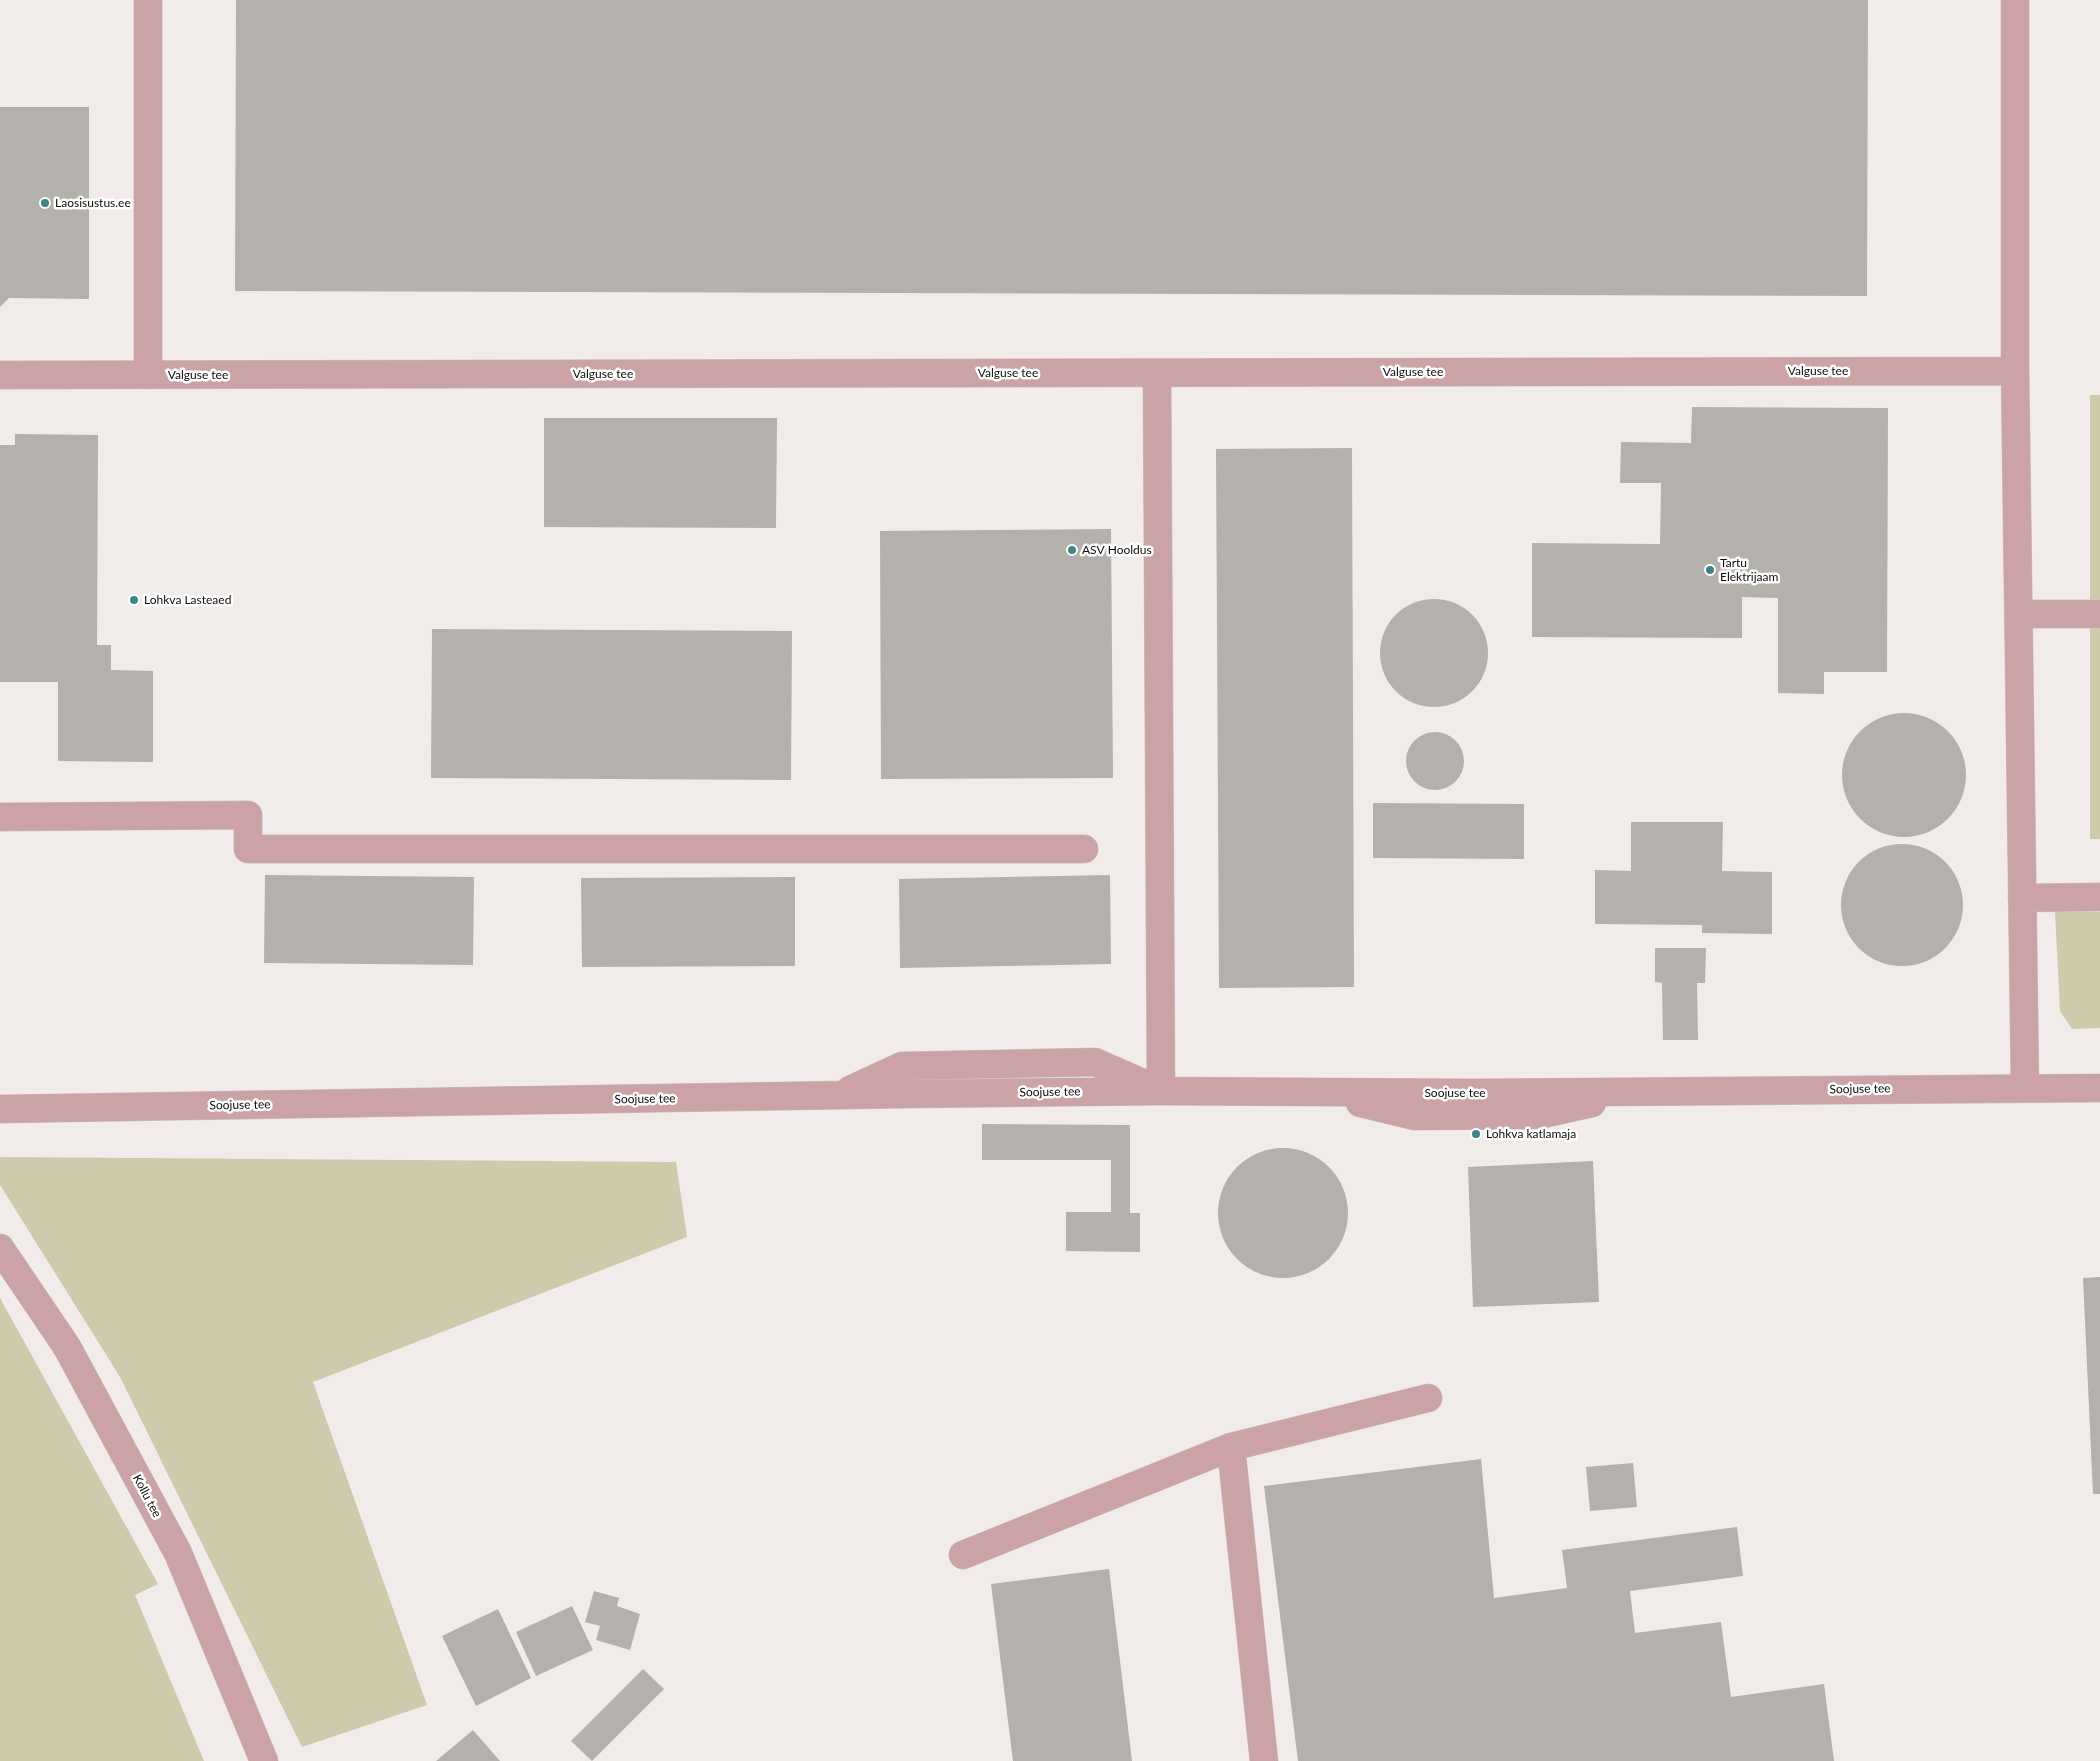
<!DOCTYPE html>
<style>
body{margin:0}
canvas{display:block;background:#f1ebe9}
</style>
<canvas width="2100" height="1761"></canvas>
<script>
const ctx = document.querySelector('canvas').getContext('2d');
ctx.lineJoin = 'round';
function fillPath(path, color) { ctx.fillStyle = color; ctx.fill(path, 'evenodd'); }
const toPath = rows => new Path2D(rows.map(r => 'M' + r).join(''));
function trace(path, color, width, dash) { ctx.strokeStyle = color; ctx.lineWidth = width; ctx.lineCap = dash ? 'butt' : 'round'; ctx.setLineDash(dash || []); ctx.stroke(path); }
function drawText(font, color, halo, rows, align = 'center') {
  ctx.font = font + ' Lato,sans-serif'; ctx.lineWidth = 5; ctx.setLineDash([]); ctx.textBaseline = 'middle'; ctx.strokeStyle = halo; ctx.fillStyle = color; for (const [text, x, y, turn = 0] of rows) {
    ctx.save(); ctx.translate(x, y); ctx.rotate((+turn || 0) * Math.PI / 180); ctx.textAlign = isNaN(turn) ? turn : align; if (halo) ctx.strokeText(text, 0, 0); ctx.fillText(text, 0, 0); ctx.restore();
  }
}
fillPath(toPath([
 [2090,395,2100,395,2100,839,2090,839],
 [2055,912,2100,912,2100,1028,2072,1029,2060,1011],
 [0,1157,676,1162,687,1237,313,1382,427,1705,302,1747,120,1377,0,1185],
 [0,1298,158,1584,135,1595,204,1761,0,1761]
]), '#cdcbac');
fillPath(toPath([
 [236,0,1868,0,1867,296,235,291],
 [0,107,89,107,89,299,9,298,0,307],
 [1692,407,1888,408,1887,672,1824,672,1824,694,1778,693,1778,598,1742,597,1742,638,1532,637,1532,543,1660,544,1661,483,1620,483,1621,442,1691,443],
 [544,418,777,418,776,528,544,527],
 [15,434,98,435,97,645,111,645,111,670,153,671,153,762,58,761,58,682,0,682,0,445,15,445],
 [1352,448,1354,987,1219,988,1216,449],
 [1111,529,1113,778,881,779,880,531],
 '1380 653a54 54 0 1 1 108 0a54 54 0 1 1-108 0Z',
 [432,629,792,631,791,780,431,778],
 '1842 775a62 62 0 1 1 124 0a62 62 0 1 1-124 0Z',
 '1406 761a29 29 0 1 1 58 0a29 29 0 1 1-58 0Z',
 [1373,803,1524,804,1524,859,1373,858],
 [1631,822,1723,822,1722,871,1772,872,1772,934,1702,933,1702,925,1595,924,1595,870,1631,871],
 '1841 905a61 61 0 1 1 122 0a61 61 0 1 1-122 0Z',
 [265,875,474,877,473,965,264,963],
 [1110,875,1111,964,900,968,899,879],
 [795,877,795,966,582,967,581,878],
 [1655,948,1706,948,1705,983,1697,983,1698,1040,1663,1040,1662,983,1655,982],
 [982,1124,1130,1125,1130,1213,1140,1213,1140,1252,1066,1251,1066,1212,1111,1212,1111,1160,982,1160],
 '1218 1213a65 65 0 1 1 130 0a65 65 0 1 1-130 0Z',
 [1593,1161,1599,1302,1473,1307,1468,1167],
 [2100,1277,2100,1494,2093,1494,2083,1278],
 [1481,1459,1494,1598,1567,1588,1562,1550,1737,1527,1743,1576,1630,1591,1635,1633,1721,1622,1731,1697,1824,1684,1834,1761,1298,1761,1264,1486],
 [1633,1463,1637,1507,1590,1511,1586,1467],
 [1109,1569,1132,1761,1013,1761,991,1584],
 [594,1591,619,1598,617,1606,640,1614,630,1650,596,1640,600,1626,585,1622],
 [572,1606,593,1650,536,1676,516,1632],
 [498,1609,531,1678,476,1706,442,1636],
 [643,1669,664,1689,592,1761,571,1741],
 [473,1730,500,1761,436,1761]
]), '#b4b1ad');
const minor = toPath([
 [2015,0,2015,371,2025,1088],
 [0,375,2015,371],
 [148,375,148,0],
 [2019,614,2100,614],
 [0,817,248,815,248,849,1084,849],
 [2022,898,2100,897],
 [850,1090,902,1066,1095,1062,1161,1091,1157,373],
 [1360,1103,1414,1116,1538,1115,1592,1103],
 [0,1109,908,1094,1161,1091,1476,1093,2100,1088],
 [0,1248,67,1347,178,1553,264,1761],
 [1231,1447,1264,1761],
 [963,1555,1231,1447,1428,1398]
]);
trace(minor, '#cdc7c6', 29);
trace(minor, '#cba3a7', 28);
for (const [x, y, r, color] of [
 [45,203,5,"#3d8584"],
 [1072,550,5,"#3d8584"],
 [1710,570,5,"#3d8584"],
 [134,600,5,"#3d8584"],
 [1476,1134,5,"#3d8584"]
]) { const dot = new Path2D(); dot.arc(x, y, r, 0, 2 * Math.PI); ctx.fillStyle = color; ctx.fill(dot); trace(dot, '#fff', 2); }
drawText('12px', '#0e0d0c', '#fff', [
 ["Laosisustus.ee",55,203],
 ["ASV Hooldus",1082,550],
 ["Tartu",1720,563],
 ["Elektrijaam",1720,577],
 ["Lohkva Lasteaed",144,600],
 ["Lohkva katlamaja",1486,1134]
], 'left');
drawText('12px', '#0e0d0c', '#fff', [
 ["Valguse tee",1818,371],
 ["Valguse tee",1413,372],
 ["Valguse tee",1008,373],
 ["Valguse tee",603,374],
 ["Valguse tee",198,375],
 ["Soojuse tee",1860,1089,-1],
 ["Soojuse tee",1050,1092,-1],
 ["Soojuse tee",1455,1093],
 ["Soojuse tee",645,1099,-1],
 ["Soojuse tee",240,1105,-1],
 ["Kollu tee",147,1496,62]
]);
</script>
